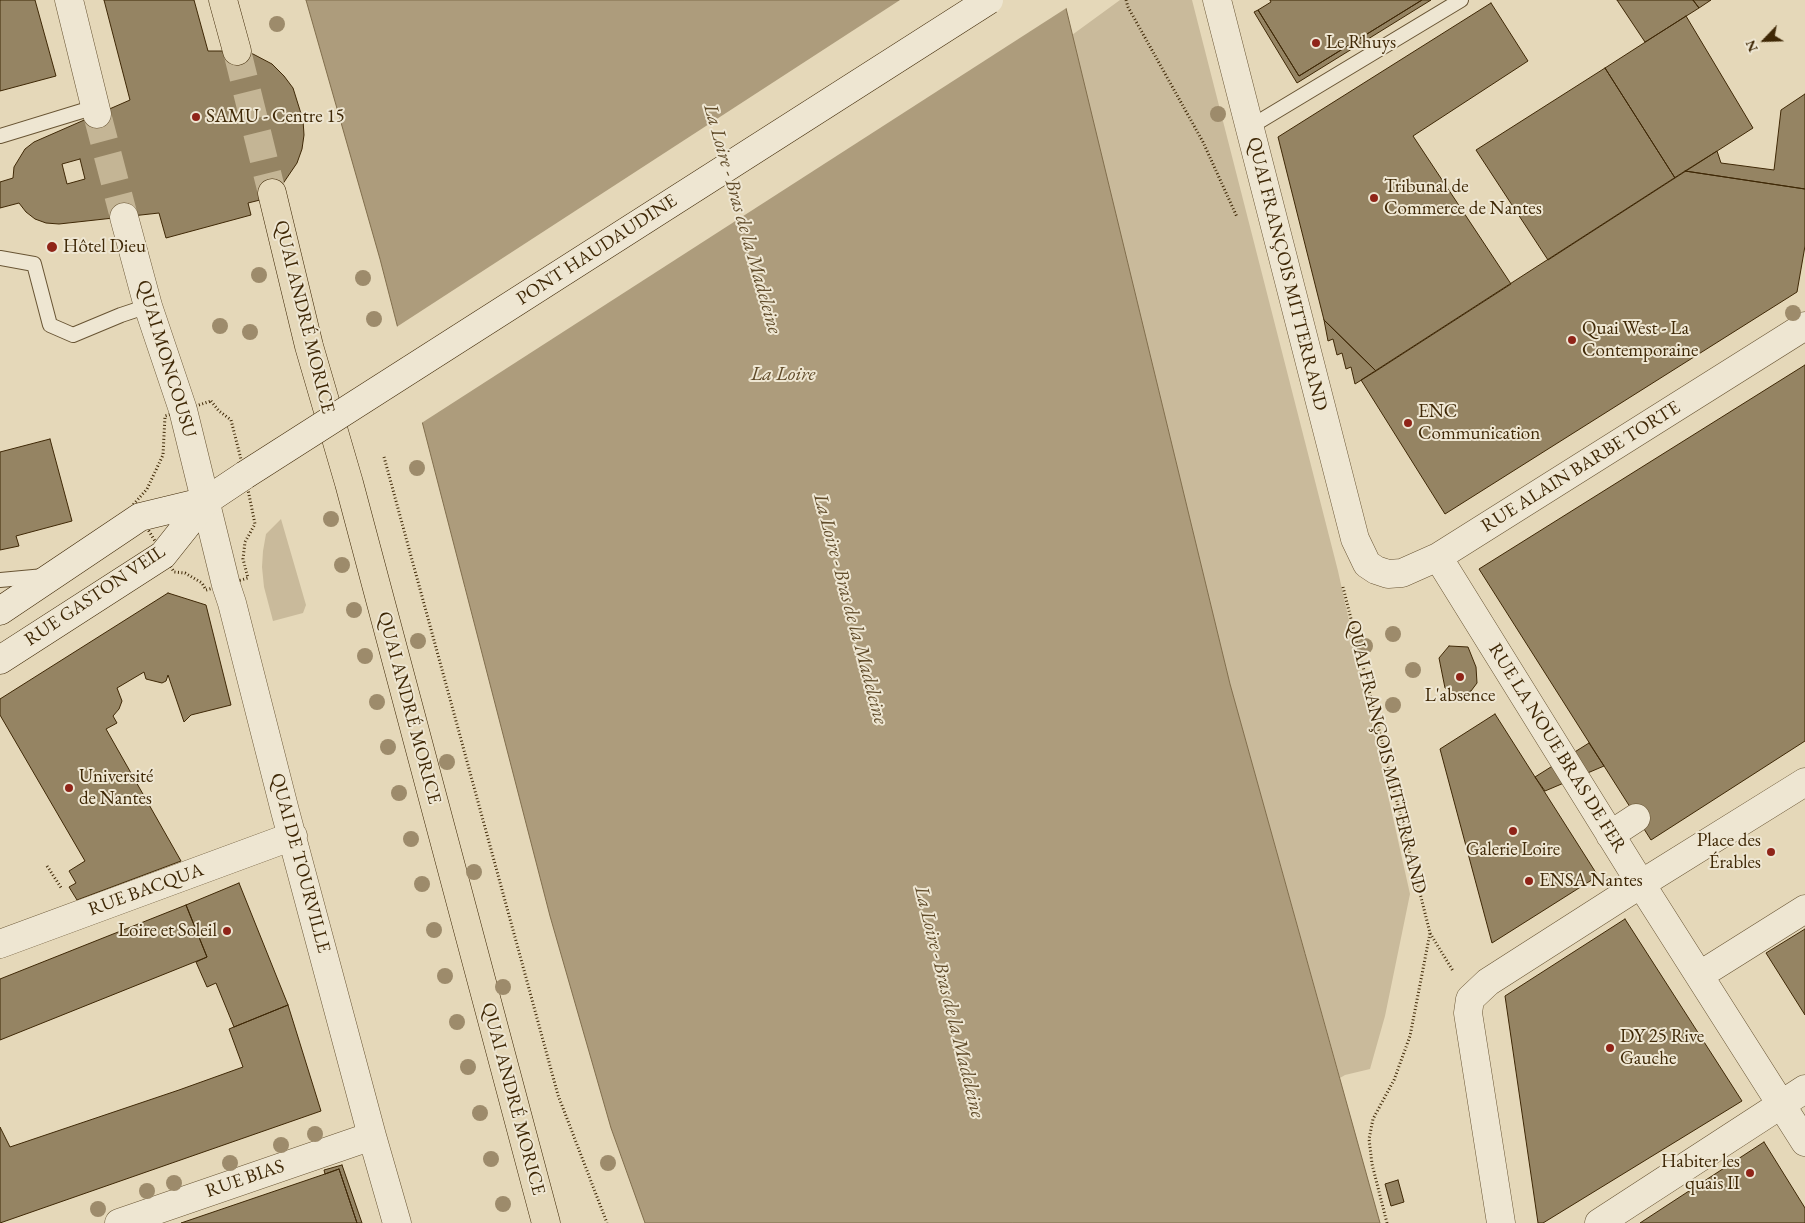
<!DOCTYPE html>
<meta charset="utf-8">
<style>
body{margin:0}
#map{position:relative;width:1805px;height:1223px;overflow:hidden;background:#e5d8b9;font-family:"EB Garamond",serif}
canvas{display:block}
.north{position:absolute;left:1740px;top:15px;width:50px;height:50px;-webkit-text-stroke:4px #eee6d2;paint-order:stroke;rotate:246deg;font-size:14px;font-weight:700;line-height:20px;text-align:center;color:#3f2806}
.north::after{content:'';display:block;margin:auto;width:18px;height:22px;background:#3f2806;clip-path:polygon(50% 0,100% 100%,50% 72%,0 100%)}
</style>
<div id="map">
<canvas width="1805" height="1223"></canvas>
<div class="north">N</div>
</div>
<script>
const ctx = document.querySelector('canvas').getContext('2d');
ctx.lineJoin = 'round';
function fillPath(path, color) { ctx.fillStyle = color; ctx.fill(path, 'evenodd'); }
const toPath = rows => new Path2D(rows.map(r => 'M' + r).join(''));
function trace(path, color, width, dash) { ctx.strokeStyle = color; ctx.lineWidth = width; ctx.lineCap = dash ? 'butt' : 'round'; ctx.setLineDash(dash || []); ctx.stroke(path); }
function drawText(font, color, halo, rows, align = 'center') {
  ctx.font = font + ' "EB Garamond",serif'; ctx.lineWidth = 4; ctx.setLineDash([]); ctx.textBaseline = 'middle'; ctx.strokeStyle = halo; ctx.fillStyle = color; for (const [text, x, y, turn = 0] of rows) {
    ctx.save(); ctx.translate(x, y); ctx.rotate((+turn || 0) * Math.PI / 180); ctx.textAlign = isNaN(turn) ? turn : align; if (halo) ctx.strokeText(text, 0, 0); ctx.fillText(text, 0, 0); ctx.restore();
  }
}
fillPath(toPath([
 [1120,0,1192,0,1338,571,1410,894,1385,1016,1370,1069,1345,1075,1340,1078,1230,684,1072,35],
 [281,519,306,605,303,613,273,621,264,587,262,567,263,551,266,534]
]), '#c9ba9b');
const water = toPath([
 [306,0,1064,0,1230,684,1380,1223,645,1223,611,1128,550,916,380,259,306,0]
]);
fillPath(water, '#ad9c7c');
trace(water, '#816e4d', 1);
fillPath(toPath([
 [900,0,1066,0,1068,7,420,424,395,328]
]), '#e5d8b9');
const building = toPath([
 [0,0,35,0,56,76,0,91,0,0],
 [104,0,194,0,208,51,237,51,253,54,272,64,284,76,293,88,303,120,304,135,302,149,297,163,282,185,260,200,248,203,251,215,166,238,159,213,59,224,46,223,35,219,26,212,19,203,0,208,0,182,13,178,14,167,25,149,34,142,130,100,104,0],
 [1270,0,1422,0,1299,76,1258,10,1271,2,1270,0],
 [1422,0,1431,0,1297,83,1254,12,1258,10,1299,76,1422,0],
 [1617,0,1693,0,1699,8,1645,42,1617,0],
 [1693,0,1711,0,1699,8,1693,0],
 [1491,3,1528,61,1413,136,1511,284,1376,371,1324,320,1278,137,1491,3],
 [1686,16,1753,128,1675,178,1605,68,1686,16],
 [1605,68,1675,178,1548,260,1476,150,1605,68],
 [1805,94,1805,189,1685,171,1717,151,1721,163,1774,170,1781,110,1805,94],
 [80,159,85,179,67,184,62,164,80,159],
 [1685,171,1805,189,1805,246,1797,292,1445,514,1361,380,1685,171],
 [1324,320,1376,371,1355,384,1351,367,1346,369,1342,353,1337,355,1333,339,1328,341,1324,320],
 [1805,365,1805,741,1651,840,1479,569,1805,365],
 [50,439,72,521,16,536,19,546,0,550,0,452,50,439],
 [168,593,206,605,231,705,191,715,184,722,168,675,166,681,162,683,146,679,144,672,117,688,122,701,119,709,113,716,117,723,106,729,181,861,77,900,69,887,76,883,69,871,85,861,0,715,0,699,168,593],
 [1449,646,1468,647,1476,667,1477,683,1471,691,1457,695,1445,688,1439,658,1449,646],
 [1495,714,1598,876,1492,943,1440,749,1495,714],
 [1589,743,1604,766,1545,791,1535,777,1589,743],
 [239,883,288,1005,234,1027,216,983,207,987,196,962,207,957,186,905,239,883],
 [186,905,207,957,0,1040,0,979,186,905],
 [1625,919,1742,1101,1543,1223,1538,1223,1505,996,1625,919],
 [1805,929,1805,1015,1766,953,1805,929],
 [288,1005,321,1111,0,1223,0,1127,10,1147,179,1090,243,1067,229,1029,288,1005],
 [1764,1142,1805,1208,1805,1223,1640,1223,1764,1142],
 [342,1165,362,1223,357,1223,339,1169,325,1174,324,1170,342,1165],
 [339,1169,357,1223,181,1223,325,1174,339,1169],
 [1398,1180,1404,1202,1391,1206,1385,1184,1398,1180]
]);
fillPath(building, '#958463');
trace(building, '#3f2806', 1);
trace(toPath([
 [97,114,124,217]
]), '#c4b595', 28, [28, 14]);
trace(toPath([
 [237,51,272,193]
]), '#c4b595', 28, [28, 14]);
const lane = toPath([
 [1250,127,1461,0],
 [0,136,95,107],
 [0,258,34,264,50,325,73,335,121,315,148,306],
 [0,580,44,576]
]);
const street = toPath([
 [69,0,97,114],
 [1217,0,1355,539,1367,564,1376,570,1388,574,1402,573,1438,557,1805,326],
 [124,217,148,306,183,410,226,585,232,603,285,811,372,1136,397,1223],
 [1438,557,1641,884,1805,1142],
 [1610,835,1636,818],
 [0,944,293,836],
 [1700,975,1805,909],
 [119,1223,372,1136],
 [1501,1223,1468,1013,1470,999,1488,982,1641,884,1805,782],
 [1599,1223,1805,1089]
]);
const secondary = toPath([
 [0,611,140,517,206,501],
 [0,660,163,555,206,501,245,475]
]);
const primary = toPath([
 [223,0,237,51],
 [272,193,309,346,349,483,546,1223]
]);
trace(lane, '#685433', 16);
trace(street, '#685433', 29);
trace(secondary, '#3f2806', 29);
trace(primary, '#3f2806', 29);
trace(toPath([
 [1126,0,1128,7,1203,142,1237,217],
 [211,401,219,411,231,420,245,475,255,524,245,542,243,559,248,578,206,590,202,583,185,573,174,572,133,505,147,489,163,455,165,416,211,401],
 [384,457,558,1095,607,1223],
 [1343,587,1430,933,1453,971],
 [47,866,62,889],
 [1387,1223,1372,1164,1369,1139,1373,1119,1394,1080,1410,1036,1430,933]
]), '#3f2806', 3, [1, 2.5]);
trace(lane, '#eee6d2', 14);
trace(street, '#eee6d2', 28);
trace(secondary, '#eee6d2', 28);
trace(primary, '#e5d8b9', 28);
const secondaryBridge = toPath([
 [245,475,989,0]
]);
trace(secondaryBridge, '#3f2806', 29, []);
trace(secondaryBridge, '#eee6d2', 28);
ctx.fillStyle = '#9d8b6b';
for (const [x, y] of [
 [277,24],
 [1218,114],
 [259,275],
 [363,278],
 [1793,313],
 [374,319],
 [220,326],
 [250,332],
 [417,468],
 [331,519],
 [342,565],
 [354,610],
 [1393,634],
 [418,641],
 [1365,646],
 [365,656],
 [1413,670],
 [377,702],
 [1393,705],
 [388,747],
 [447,762],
 [399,793],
 [411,839],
 [474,872],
 [422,884],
 [434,930],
 [445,976],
 [503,987],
 [457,1022],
 [468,1067],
 [480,1113],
 [315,1134],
 [281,1145],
 [491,1159],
 [230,1163],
 [608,1163],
 [174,1183],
 [147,1191],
 [503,1204],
 [98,1209]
]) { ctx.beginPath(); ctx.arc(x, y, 8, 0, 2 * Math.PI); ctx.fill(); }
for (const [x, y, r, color] of [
 [1316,43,5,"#8f2418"],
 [196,117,5,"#8f2418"],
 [1374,198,5,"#8f2418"],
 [52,247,6,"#8f2418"],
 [1572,340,5,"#8f2418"],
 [1408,423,5,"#8f2418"],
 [1460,677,5,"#8f2418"],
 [69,788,5,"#8f2418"],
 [1513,831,5,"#8f2418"],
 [1771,852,5,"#8f2418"],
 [1529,881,5,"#8f2418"],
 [227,931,5,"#8f2418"],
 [1610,1048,5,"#8f2418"],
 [1750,1173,5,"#8f2418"]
]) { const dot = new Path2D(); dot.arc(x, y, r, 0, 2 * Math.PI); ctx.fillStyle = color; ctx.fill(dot); trace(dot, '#eee6d2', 2); }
drawText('19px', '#3f2806', '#eee6d2', [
 ["Le Rhuys",1326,43],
 ["SAMU - Centre 15",206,117],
 ["Tribunal de",1384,187],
 ["Commerce de Nantes",1384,209],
 ["Hôtel Dieu",63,247],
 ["Quai West - La",1582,329],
 ["Contemporaine",1582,351],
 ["ENC",1418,412],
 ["Communication",1418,434],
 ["L'absence",1460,696,"center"],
 ["Université",79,777],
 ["de Nantes",79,799],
 ["Place des",1761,841,"right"],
 ["Érables",1761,863,"right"],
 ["Galerie Loire",1513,850,"center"],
 ["ENSA Nantes",1539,881],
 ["Loire et Soleil",217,931,"right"],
 ["DY 25 Rive",1620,1037],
 ["Gauche",1620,1059],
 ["Habiter les",1740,1162,"right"],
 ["quais II",1740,1184,"right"]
], 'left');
drawText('19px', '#3f2806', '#eee6d2', [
 ["PONT HAUDAUDINE",597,250,-33],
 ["QUAI FRANÇOIS MITTERRAND",1287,274,76],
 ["QUAI ANDRÉ MORICE",304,317,76],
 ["QUAI MONCOUSU",166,359,73],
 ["RUE ALAIN BARBE TORTE",1581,467,-32],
 ["RUE GASTON VEIL",95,596,-34],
 ["QUAI ANDRÉ MORICE",409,708,75],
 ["RUE LA NOUE BRAS DE FER",1557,748,58],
 ["QUAI FRANÇOIS MITTERRAND",1386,757,76],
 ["QUAI DE TOURVILLE",300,863,75],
 ["RUE BACQUA",146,890,-20],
 ["QUAI ANDRÉ MORICE",513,1099,75],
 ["RUE BIAS",245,1179,-19]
]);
drawText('italic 20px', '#604b29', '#eee6d2', [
 ["La Loire - Bras de la Madeleine",742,219,74],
 ["La Loire",783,375],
 ["La Loire - Bras de la Madeleine",850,609,75],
 ["La Loire - Bras de la Madeleine",949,1002,76]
]);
</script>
